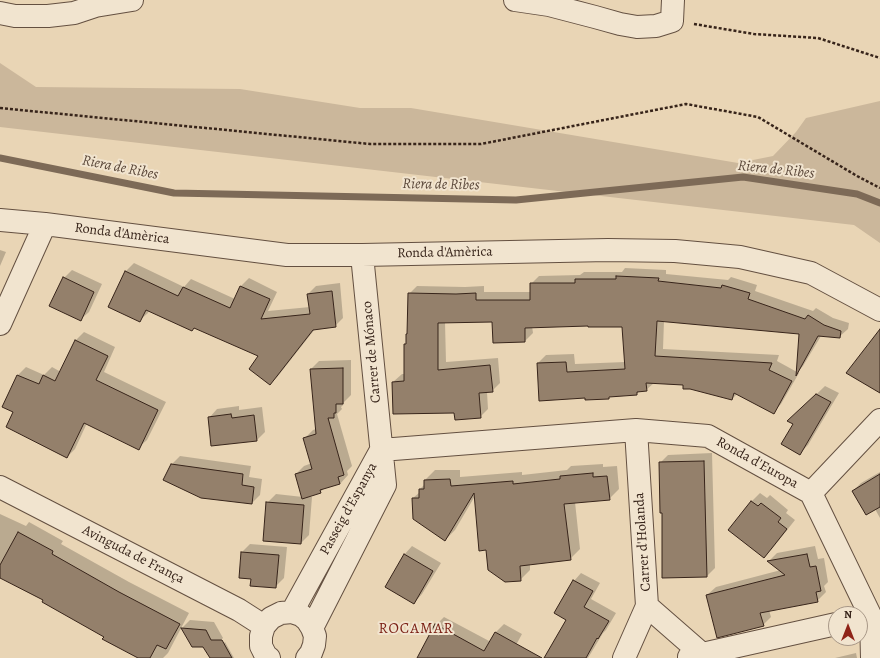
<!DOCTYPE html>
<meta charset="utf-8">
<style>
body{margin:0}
#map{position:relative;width:880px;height:658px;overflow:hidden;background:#e9d5b5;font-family:Alegreya,serif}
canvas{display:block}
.north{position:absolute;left:828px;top:606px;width:40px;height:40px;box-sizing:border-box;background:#f1e4cf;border:1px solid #a79787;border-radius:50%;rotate:0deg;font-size:11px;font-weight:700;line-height:16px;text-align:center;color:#37241a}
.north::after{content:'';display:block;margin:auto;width:14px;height:18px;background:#8f2418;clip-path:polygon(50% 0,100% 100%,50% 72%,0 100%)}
</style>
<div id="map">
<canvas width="880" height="658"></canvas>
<div class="north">N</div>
</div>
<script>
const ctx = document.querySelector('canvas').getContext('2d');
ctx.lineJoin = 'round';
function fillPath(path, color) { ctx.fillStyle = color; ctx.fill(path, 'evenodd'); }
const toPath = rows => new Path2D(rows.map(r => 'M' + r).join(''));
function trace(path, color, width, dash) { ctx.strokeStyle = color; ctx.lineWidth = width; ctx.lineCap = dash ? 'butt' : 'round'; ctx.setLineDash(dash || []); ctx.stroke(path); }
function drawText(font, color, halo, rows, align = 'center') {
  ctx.font = font + ' Alegreya,serif'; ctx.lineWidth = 4; ctx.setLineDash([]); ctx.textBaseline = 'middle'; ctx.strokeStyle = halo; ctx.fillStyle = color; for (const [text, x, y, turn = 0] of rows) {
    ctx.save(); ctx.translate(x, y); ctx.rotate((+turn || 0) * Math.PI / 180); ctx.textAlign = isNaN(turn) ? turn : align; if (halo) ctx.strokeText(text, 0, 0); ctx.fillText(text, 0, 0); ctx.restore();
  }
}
fillPath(toPath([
 [0,63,36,87,240,89,360,108,411,108,738,163,773,156,796,132,806,118,880,101,880,243,854,225,0,127]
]), '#cbb79b');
fillPath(toPath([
 [0,250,6,252,0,266],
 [134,263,184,287,191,279,235,299,241,286,249,278,277,292,268,311,310,307,308,294,316,286,340,283,343,318,335,326,315,329,278,376,270,384,260,356,195,327,192,330,149,310,148,313,140,320,110,307,126,271],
 [625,268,666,270,666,274,728,280,731,277,757,285,755,291,813,311,816,308,833,318,849,323,848,329,839,337,821,336,803,366,797,372,799,373,781,404,773,412,737,394,732,399,684,385,654,383,646,390,640,391,636,394,610,396,608,398,586,397,538,363,546,355,574,354,575,364,625,362,623,326,589,325,532,326,533,333,525,341,493,321,445,322,446,362,498,358,500,383,492,391,487,392,488,409,480,417,455,412,393,382,402,374,405,374,405,345,407,343,408,333,409,294,417,286,465,287,484,286,484,292,531,292,531,284,539,276,580,275,584,272,622,272],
 [664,321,800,333,797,372,777,361,779,355,663,349],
 [72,270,102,284,89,312,80,320,64,278],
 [84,332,115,347,104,372,166,402,147,440,138,448,87,423,75,449,67,457,14,411,4,407,18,375,26,367,44,375,52,367,61,372,76,340],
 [351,360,351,395,344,402,344,404,341,407,342,409,337,414,352,466,347,471,348,475,340,484,325,488,320,492,306,497,312,497,309,535,301,543,267,503,276,494,303,497,296,474,304,466,312,463,305,438,313,430,316,429,311,369,319,361],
 [825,386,839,393,808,445,800,453,795,423,789,421],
 [239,406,239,410,262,407,265,432,257,440,212,445,209,418,217,409],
 [712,453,715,568,707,576,663,512,660,463,668,455],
 [180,456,251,466,249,477,262,479,260,495,252,503,171,465],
 [603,464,603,467,617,466,619,489,609,499,575,502,580,549,570,559,530,563,530,570,520,580,475,496,455,530,445,540,413,498,420,492,420,489,425,484,425,480,435,470,460,470,460,477,522,472,522,475,567,470,571,466],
 [880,472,880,518,875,509,853,491,861,483],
 [760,493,767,498,770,495,788,510,786,513,795,520,772,549,763,557,729,530,752,501],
 [0,514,26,526,29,522,63,541,61,544,129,582,189,613,168,653,163,658,148,658,105,636,44,600,0,576],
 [250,544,287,547,284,578,276,586,252,578,242,552],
 [412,546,441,563,422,594,414,603,404,555],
 [815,546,818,559,824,558,828,582,824,586,826,592,817,601,769,610,771,617,763,625,707,595,716,587,781,570,769,561,777,553],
 [581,573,600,583,591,599,616,613,606,630,603,633,588,658,545,658,567,619,574,581],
 [444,617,491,642,496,632,504,624,522,634,509,658,424,658,436,625],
 [190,620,214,622,223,638,215,646,192,646,182,628],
 [225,642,234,658,212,658,217,650],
 [856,653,857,658,835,658]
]), '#0003');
trace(toPath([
 [0,158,174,193,516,200,743,177,857,194,880,203]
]), '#7d6a57', 7);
const building = toPath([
 [125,271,178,296,183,287,230,308,240,286,270,299,261,319,310,314,307,294,332,291,336,327,313,330,270,385,249,369,258,356,194,328,192,331,146,310,140,322,108,307,125,271],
 [616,276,659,278,658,281,721,288,722,285,750,293,748,299,805,319,808,315,824,325,841,331,840,338,818,336,796,376,799,334,657,321,655,356,772,363,769,370,792,381,774,414,734,393,732,400,690,389,683,389,683,385,646,383,647,391,637,392,637,395,609,397,609,399,585,400,585,398,539,401,537,363,566,362,567,372,625,369,622,327,588,327,588,326,525,328,525,342,493,343,492,322,438,323,438,370,490,365,493,392,479,393,481,418,455,420,454,413,393,414,392,382,404,381,404,344,406,344,406,334,407,334,408,293,456,294,476,293,476,300,530,300,530,283,575,283,575,279,616,279,616,276],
 [63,277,94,292,81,321,49,306,63,277],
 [880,329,880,393,846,373,880,329],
 [75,340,108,356,96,380,158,410,139,450,84,423,67,458,6,427,13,412,2,407,17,375,39,384,43,375,55,381,75,340],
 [343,368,343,404,336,404,336,413,334,413,334,418,328,418,344,475,338,477,340,484,320,490,321,493,302,499,295,474,312,469,303,438,316,434,310,369,343,368],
 [816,394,831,402,800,455,781,444,793,424,787,421,816,394],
 [231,414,232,418,254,415,257,441,211,446,208,417,231,414],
 [704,461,707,577,662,578,662,513,660,513,659,462,704,461],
 [171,464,243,474,242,485,254,487,252,504,201,498,163,480,171,464],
 [593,473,593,477,607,476,610,500,564,504,571,560,520,566,521,581,505,582,488,570,486,550,479,551,474,493,445,541,413,519,412,498,419,498,419,489,424,489,424,480,450,479,451,486,513,481,513,484,560,479,560,476,593,473],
 [880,474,880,507,866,515,852,491,880,474],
 [751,501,758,506,761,503,781,518,778,522,787,529,764,558,728,530,751,501],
 [266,502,304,505,301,544,263,541,266,502],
 [18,532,53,551,52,554,119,592,180,624,166,649,157,645,150,658,138,658,102,639,104,637,42,602,43,600,0,578,0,565,18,532],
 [241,552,279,555,276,588,250,586,251,579,239,578,241,552],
 [404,554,433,571,414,604,385,587,404,554],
 [807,554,810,567,816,566,821,591,816,592,818,602,760,613,764,626,717,638,706,595,785,575,767,561,807,554],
 [573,580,593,591,584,607,609,621,598,639,597,638,586,658,544,658,566,620,554,613,573,580],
 [435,624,484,651,495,632,542,658,417,658,435,624],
 [181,628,206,630,211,640,222,640,232,658,210,658,203,647,192,647,181,628]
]);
fillPath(building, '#94806b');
trace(building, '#37241a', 1);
const minor = toPath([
 [515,0,549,5,595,17,620,24,637,27,656,26,672,21,673,0],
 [0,13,15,16,48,16,74,13,95,6,132,0],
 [0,220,45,224,287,255,362,255,608,250,675,251,740,257,811,273,880,310],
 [0,324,45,224],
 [636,430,647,606,702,654],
 [381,450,636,430,708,436,811,493,871,617,872,658],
 [0,487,239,610,264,626],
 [811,493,880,420],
 [292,612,381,450],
 [312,628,385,485,362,255],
 [689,657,836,624],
 [269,658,266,656,261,646,261,636,264,626,271,618,281,613,292,612,301,615,307,620,312,628,315,636,314,645,311,653,307,658],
 [624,658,647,606]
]);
trace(minor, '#645041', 24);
trace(toPath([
 [694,24,754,34,818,38,880,58],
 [0,108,370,144,481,144,686,104,758,117,857,176,880,188]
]), '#37241a', 2.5, [3, 2]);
trace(minor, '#f1e4cf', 22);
drawText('14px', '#37241a', '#f1e4cf', [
 ["Ronda d'Amèrica",122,234,7],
 ["Ronda d'Amèrica",445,253,-1],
 ["Carrer de Mónaco",372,352,-95],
 ["Ronda d'Europa",757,463,29],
 ["Passeig d'Espanya",349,509,-61],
 ["Carrer d'Holanda",643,542,-94],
 ["Avinguda de França",133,555,27]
]);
drawText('italic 15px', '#5a4739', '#f1e4cf', [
 ["Riera de Ribes",120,168,11],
 ["Riera de Ribes",776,170,6],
 ["Riera de Ribes",441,185,1]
]);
ctx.letterSpacing = '1px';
drawText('15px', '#7a1f14', '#f1e4cf', [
 ["ROCAMAR",416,629]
]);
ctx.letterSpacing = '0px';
</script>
